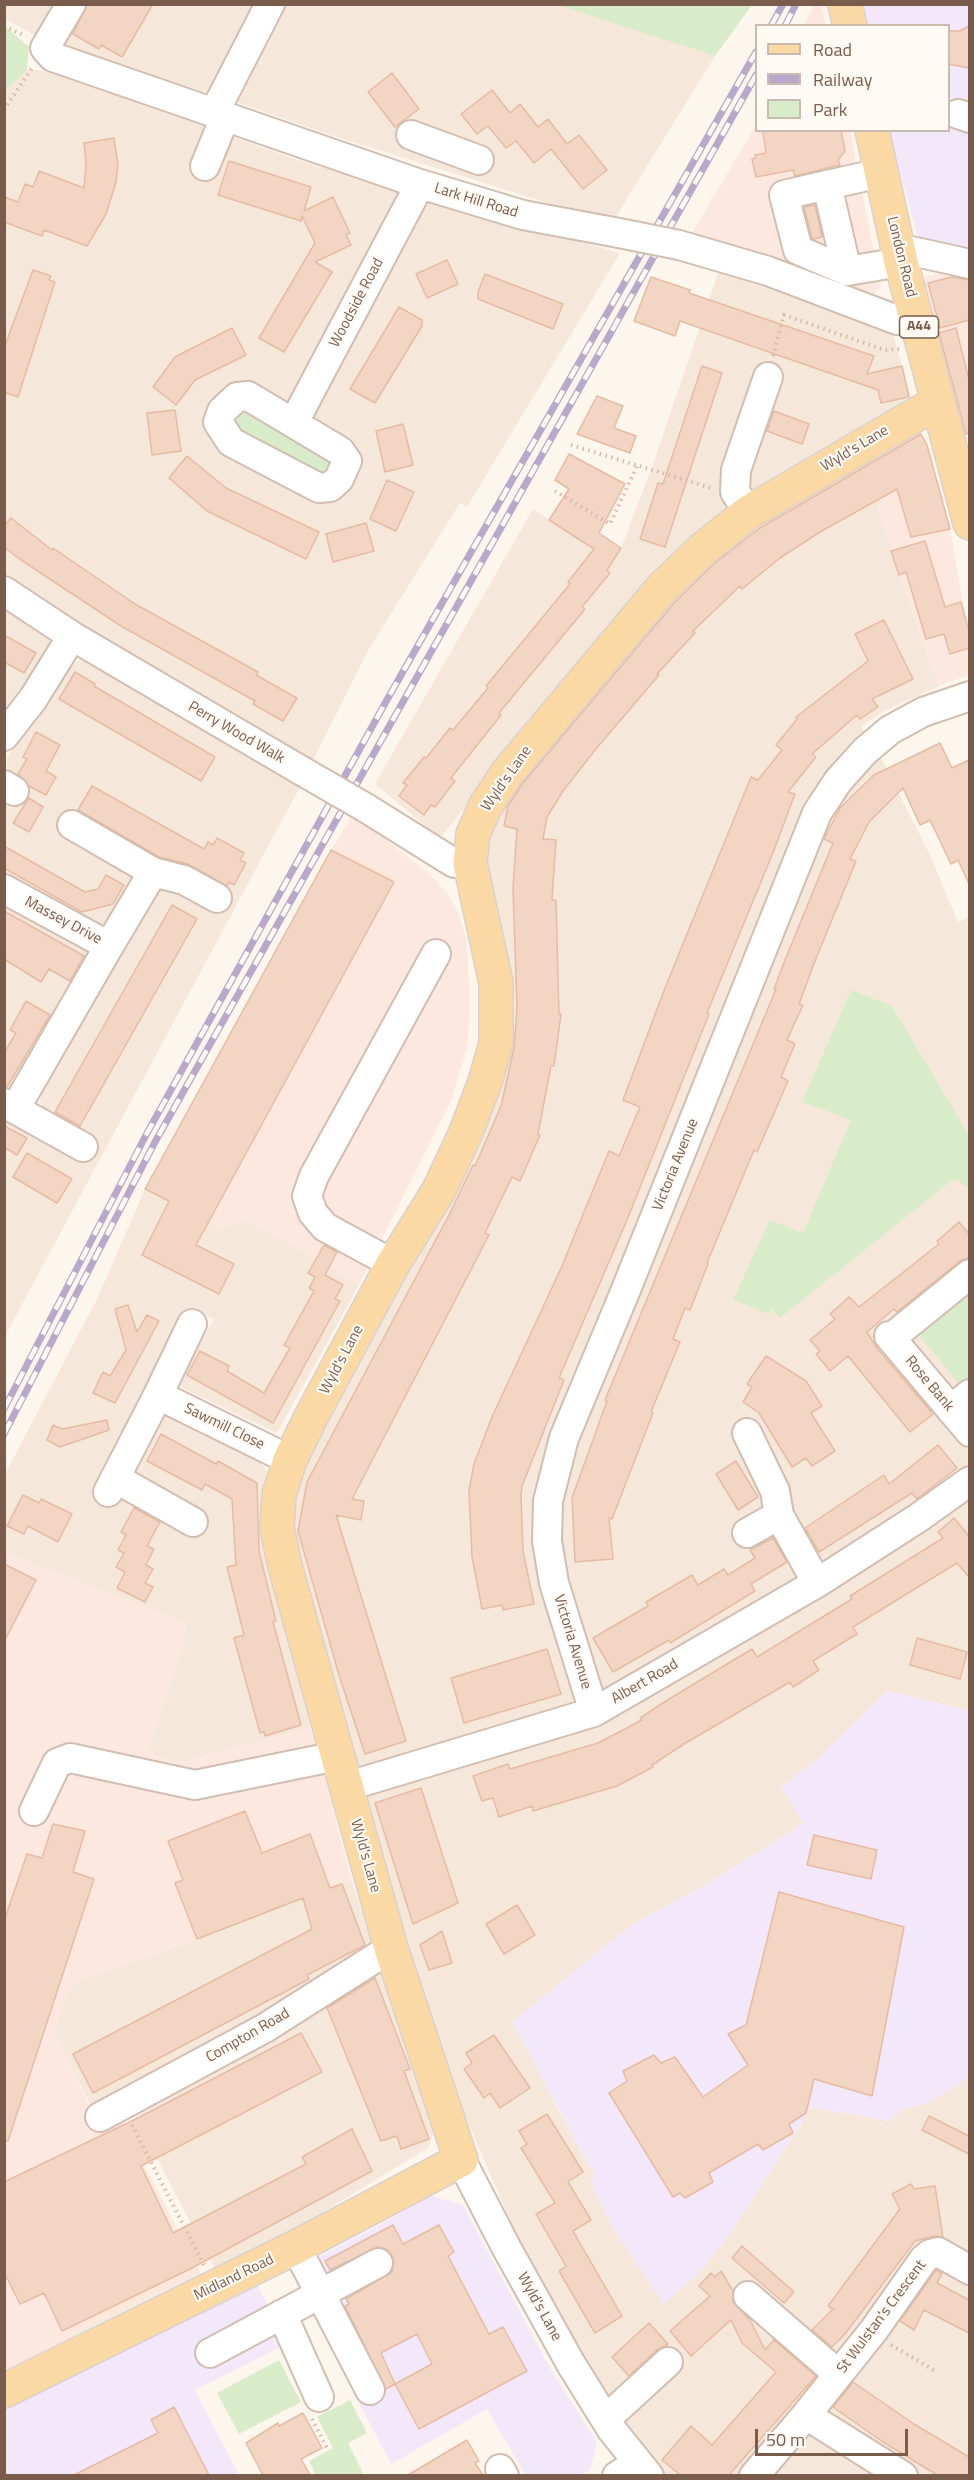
<!DOCTYPE html>
<style>
body{margin:0}
#map{position:relative;width:974px;height:2480px;overflow:hidden;background:#fdf6ec;font-family:"Titillium Web",sans-serif}
canvas{display:block}
.frame{position:absolute;inset:0;border:6px solid #7a5c4d;pointer-events:none}
.legend{position:absolute;left:755px;top:24px;width:195px;height:108px;box-sizing:border-box;background:#fffaf3;border:2px solid #cabbb1;margin:0;padding:8px 10px;list-style:none;font-size:18px;color:#7a5c4d}
.legend li{display:flex;align-items:center;gap:12px;height:30px}
.legend b{width:30px;border:2px solid #cabbb1}
.scale{position:absolute;left:755px;top:2429px;width:153px;height:27px;box-sizing:border-box;border:3px solid #7a5c4d;border-top:0;padding-left:8px;font-size:18px;line-height:21px;white-space:nowrap;color:#7a5c4d;-webkit-text-stroke:4px #fffaf3;paint-order:stroke}
</style>
<div id="map">
<canvas width="974" height="2480"></canvas>
<div class="frame"></div>
<ul class="legend">
<li><b style="height:8px;background:#fbd9a5"></b>Road</li>
<li><b style="height:8px;background:#b9a8c9"></b>Railway</li>
<li><b style="height:16px;background:#d8ecc9"></b>Park</li>
</ul>
<div class="scale">50 m</div>
</div>
<script>
const ctx = document.querySelector('canvas').getContext('2d');
ctx.lineJoin = 'round';
function fillPath(path, color) { ctx.fillStyle = color; ctx.fill(path, 'evenodd'); }
const toPath = rows => new Path2D(rows.map(r => 'M' + r).join(''));
function trace(path, color, width, dash) { ctx.strokeStyle = color; ctx.lineWidth = width; ctx.lineCap = dash ? 'butt' : 'round'; ctx.setLineDash(dash || []); ctx.stroke(path); }
function drawText(font, color, halo, rows, align = 'center') {
  ctx.font = font + ' "Titillium Web",sans-serif'; ctx.lineWidth = 4.5; ctx.setLineDash([]); ctx.textBaseline = 'middle'; ctx.strokeStyle = halo; ctx.fillStyle = color; for (const [text, x, y, turn = 0] of rows) {
    ctx.save(); ctx.translate(x, y); ctx.rotate((+turn || 0) * Math.PI / 180); ctx.textAlign = isNaN(turn) ? turn : align; if (halo) ctx.strokeText(text, 0, 0); ctx.fillText(text, 0, 0); ctx.restore();
  }
}
fillPath(toPath([
 [558,4,715,56,612,223,334,136,227,99,59,45,83,5],
 [4,5,58,5,38,37,5,19],
 [27,70,47,70,297,160,620,253,467,507,460,503,369,649,312,762,34,599,5,574,4,90],
 [719,271,893,334,910,396,886,412,752,489,699,529,587,658,440,838,375,784,533,509,613,561,621,548,652,467],
 [863,460,899,575,939,686,882,712,861,727,879,754,930,855,958,922,969,917,969,1711,887,1691,818,1759,781,1787,804,1823,714,1880,630,1926,544,2079,553,2100,595,2177,590,2180,730,2234,812,2107,889,2121,901,2110,930,2102,969,2077,969,2475,666,2476,653,2463,590,2368,511,2223,451,2083,353,1760,287,1521,296,1472,485,1108,487,848,495,821,509,792,668,595,770,514],
 [5,607,47,637,52,645,25,692,5,715],
 [79,660,88,661,301,785,5,1336,5,1116,45,1110,40,1103,41,1094,156,893,103,924,96,924,5,873,5,805,12,809,25,787,7,776,7,757,24,730,49,704,72,665],
 [4,904,84,948,88,954,13,1086,6,1087,4,1086],
 [145,1189,209,1221,219,1229,247,1220,321,1261,359,1285,277,1433,182,1388,179,1382,214,1319,188,1307,96,1491,164,1413,259,1459,266,1470,263,1526,281,1613,312,1727,176,1764,148,1752,181,1651,186,1623,5,1553,4,1476,98,1297],
 [351,1879,373,1945,271,2013,91,2106,53,2031,72,1983,197,1939],
 [380,1967,434,2132,428,2148,277,2240,215,2269,135,2117,277,2037]
]), '#f5e8da');
fillPath(toPath([
 [814,5,821,5,826,25,804,25],
 [756,125,756,130,850,131,881,288,866,301,687,241],
 [969,269,969,421,963,421,921,277],
 [912,431,921,434,927,445,951,533,969,639,969,675,939,686,899,575,863,460],
 [353,814,431,875,447,893,458,913,466,937,470,996,468,1042,452,1098,359,1285,321,1261,247,1220,219,1229,209,1221,145,1189,331,850],
 [5,1553,187,1623,181,1651,148,1752,176,1764,312,1727,351,1879,197,1939,72,1984,53,2031,102,2131,121,2121,202,2276,5,2376]
]), '#fde8e0');
fillPath(toPath([
 [861,5,969,5,969,256,918,238,889,131,948,130,948,26,865,25],
 [887,1691,969,1711,969,2077,930,2102,901,2110,889,2121,812,2107,730,2234,699,2273,663,2304,617,2235,589,2180,595,2177,512,2022,630,1926,714,1880,804,1823,781,1787,818,1759],
 [432,2196,463,2205,551,2370,597,2442,590,2470,581,2475,525,2475,487,2409,391,2464,285,2262,317,2258,398,2215,415,2201],
 [254,2278,286,2344,195,2390,239,2475,5,2476,5,2400]
]), '#f3e8fa');
fillPath(toPath([
 [558,5,752,5,715,56],
 [5,26,29,47,27,70,5,90],
 [244,406,336,456,329,483,228,431,236,410],
 [851,990,892,1006,969,1136,969,1184,965,1187,960,1181,952,1180,780,1318,772,1309,769,1314,733,1300,770,1220,803,1233,851,1120,802,1102],
 [969,1285,969,1379,961,1386,913,1328],
 [279,2360,301,2402,239,2434,217,2393],
 [350,2400,367,2433,348,2443,364,2475,316,2475,309,2461,333,2448,317,2417]
]), '#d8ecc9');
const building = toPath([
 [87,4,153,4,122,57,101,45,99,49,73,34,87,4],
 [969,26,969,68,948,64,948,31,960,31,969,26],
 [392,73,419,109,395,127,368,92,392,73],
 [492,90,510,113,520,104,538,127,548,119,567,144,579,135,607,170,583,189,551,149,534,163,516,141,506,148,488,126,477,134,461,114,492,90],
 [771,130,841,130,845,151,838,160,840,165,795,176,793,170,756,177,752,159,756,158,755,155,766,153,763,132,771,130],
 [114,138,118,165,116,182,106,214,87,246,44,230,42,236,4,222,4,197,18,202,25,184,33,187,39,171,84,188,86,164,84,143,114,138],
 [229,161,311,187,304,211,333,197,350,233,346,235,351,245,315,262,332,272,284,352,259,338,315,243,302,216,301,221,218,195,229,161],
 [815,205,822,237,814,239,812,238,804,207,815,205],
 [447,260,458,284,427,298,416,274,447,260],
 [33,270,51,276,49,280,55,282,18,397,4,392,4,348,33,270],
 [485,274,563,304,553,329,478,299,478,292,485,274],
 [651,277,690,290,689,293,874,356,867,374,902,366,909,397,881,403,878,390,680,321,675,336,634,321,651,277],
 [952,277,969,280,969,320,940,328,928,283,952,277],
 [399,307,422,320,422,326,375,403,350,389,399,307],
 [232,328,246,355,195,380,176,405,153,387,175,357,232,328],
 [956,328,969,380,969,433,966,434,939,333,956,328],
 [702,366,722,373,665,547,640,539,658,483,663,484,702,366],
 [597,396,623,406,614,428,636,436,630,453,577,434,597,396],
 [175,410,181,451,152,455,147,413,175,410],
 [774,411,809,424,802,444,767,431,774,411],
 [403,424,413,465,385,472,376,431,403,424],
 [921,434,927,445,950,529,911,537,897,489,820,532,780,558,742,589,740,586,693,631,695,633,657,674,659,675,595,750,563,791,547,817,543,839,556,840,552,900,556,900,559,1014,561,1014,554,1066,551,1066,538,1134,540,1135,520,1181,512,1177,485,1233,489,1235,352,1499,364,1501,361,1520,336,1515,406,1741,365,1754,339,1675,298,1531,307,1482,449,1215,473,1165,475,1166,501,1106,514,1048,517,1007,513,888,517,829,504,826,508,806,523,783,676,601,716,562,760,528,921,434],
 [569,454,625,484,599,533,621,548,607,570,610,573,582,607,585,609,499,713,501,715,451,778,455,781,435,807,431,805,424,815,399,796,407,785,403,783,424,757,426,758,450,728,453,730,488,688,486,686,570,584,568,582,594,549,549,520,569,489,555,480,569,454],
 [187,456,226,488,319,532,306,559,207,511,169,478,187,456],
 [387,480,414,492,396,531,370,519,387,480],
 [11,518,52,550,53,548,135,604,258,672,256,675,297,698,283,721,253,704,255,701,121,626,21,560,4,547,4,526,11,518],
 [366,523,374,551,333,562,326,534,366,523],
 [925,541,945,607,961,602,969,631,969,648,950,654,944,634,926,639,906,572,899,575,891,551,925,541],
 [884,620,913,679,872,699,878,707,860,719,857,715,812,754,816,757,788,792,795,794,774,850,707,1013,709,1014,627,1220,559,1378,564,1380,522,1486,521,1495,523,1551,534,1604,503,1610,502,1605,482,1609,472,1557,469,1490,474,1464,492,1417,562,1266,609,1151,619,1156,640,1107,623,1100,665,988,751,777,758,780,782,750,776,745,797,719,796,717,868,661,855,634,884,620],
 [4,635,36,653,24,673,4,662,4,635],
 [75,672,95,684,94,686,215,757,201,781,59,699,75,672],
 [36,732,60,745,46,771,56,777,46,795,29,786,18,774,27,759,23,757,36,732],
 [940,743,952,768,969,760,969,884,958,860,951,864,930,820,920,825,903,788,869,822,850,859,856,861,813,966,799,1004,803,1005,787,1040,795,1044,781,1077,788,1081,757,1152,754,1150,707,1263,708,1264,690,1310,685,1308,673,1339,680,1342,651,1412,653,1413,612,1519,609,1518,613,1559,575,1562,572,1498,607,1401,605,1400,776,989,774,989,785,960,833,843,824,839,840,808,874,775,940,743],
 [92,786,204,849,208,842,213,845,217,838,244,853,240,860,246,863,234,885,229,882,227,886,188,864,159,857,78,810,92,786],
 [29,798,43,807,29,832,13,823,29,798],
 [4,846,85,892,98,889,106,875,124,885,113,904,82,912,4,868,4,846],
 [331,850,394,882,196,1245,234,1264,219,1294,142,1255,169,1201,145,1189,331,850],
 [172,905,197,919,80,1126,55,1112,172,905],
 [4,911,84,956,70,981,49,969,41,982,4,959,4,911],
 [26,1001,50,1015,7,1087,4,1087,4,1053,16,1033,10,1030,26,1001],
 [4,1126,27,1138,17,1155,4,1147,4,1126],
 [27,1153,72,1179,57,1203,13,1177,27,1153],
 [959,1222,969,1234,969,1258,960,1261,897,1312,894,1309,867,1332,876,1347,933,1414,910,1432,848,1356,830,1371,816,1354,820,1351,810,1340,835,1319,830,1314,849,1297,859,1307,939,1244,937,1241,959,1222],
 [324,1245,337,1252,325,1275,343,1285,335,1299,340,1301,273,1423,187,1375,200,1351,229,1366,227,1371,264,1393,290,1348,284,1345,314,1291,309,1288,315,1277,308,1273,324,1245],
 [128,1305,137,1332,147,1315,159,1321,115,1403,93,1393,103,1372,110,1376,126,1350,115,1309,128,1305],
 [766,1356,806,1381,822,1406,811,1413,835,1451,812,1466,806,1458,792,1467,759,1413,743,1402,752,1387,747,1384,766,1356],
 [107,1420,109,1430,60,1447,47,1440,53,1425,62,1429,107,1420],
 [161,1434,216,1464,218,1461,257,1483,259,1551,276,1621,273,1622,301,1725,265,1736,264,1732,260,1733,234,1638,244,1635,227,1567,236,1565,232,1499,205,1484,202,1490,147,1461,161,1434],
 [938,1445,957,1468,917,1499,912,1493,819,1552,805,1528,884,1475,889,1484,938,1445],
 [736,1461,758,1497,738,1510,716,1474,736,1461],
 [23,1495,39,1503,41,1499,72,1514,58,1542,28,1526,24,1534,7,1526,23,1495],
 [134,1508,160,1522,147,1546,154,1549,146,1565,153,1569,145,1583,153,1587,145,1602,117,1588,125,1572,116,1567,124,1553,118,1550,126,1535,121,1532,134,1508],
 [954,1518,969,1536,969,1577,957,1563,853,1627,857,1634,813,1661,819,1670,793,1687,790,1682,684,1744,652,1765,653,1767,617,1786,533,1811,532,1806,499,1817,493,1798,482,1801,473,1776,508,1764,510,1769,598,1743,642,1720,640,1718,669,1699,752,1649,757,1657,852,1599,850,1596,943,1538,938,1532,954,1518],
 [773,1538,787,1562,751,1584,755,1591,670,1643,669,1640,613,1672,593,1638,648,1606,646,1602,692,1575,698,1585,724,1569,728,1575,755,1558,750,1550,773,1538],
 [4,1564,36,1580,4,1642,4,1564],
 [917,1638,967,1652,960,1679,910,1665,917,1638],
 [547,1649,561,1694,464,1723,451,1678,547,1649],
 [421,1788,458,1903,413,1924,375,1803,421,1788],
 [245,1811,262,1853,310,1834,330,1888,342,1884,365,1945,307,1975,309,1979,93,2093,73,2054,312,1929,303,1898,197,1939,175,1883,183,1880,168,1841,245,1811],
 [53,1824,85,1831,73,1872,94,1879,8,2141,4,2140,4,1921,27,1854,42,1858,53,1824],
 [814,1835,877,1850,871,1879,807,1865,814,1835],
 [779,1892,904,1927,872,2096,814,2079,806,2113,789,2124,793,2133,763,2150,758,2144,709,2173,713,2182,685,2198,680,2193,673,2197,609,2093,627,2081,623,2071,654,2055,661,2063,675,2057,703,2097,748,2065,728,2034,746,2025,779,1892],
 [517,1905,535,1935,504,1954,486,1924,517,1905],
 [442,1931,452,1963,429,1970,420,1945,442,1931],
 [375,1978,410,2069,404,2071,429,2139,401,2149,397,2136,381,2141,327,2008,375,1978],
 [301,2033,322,2072,141,2166,173,2233,306,2164,302,2157,352,2129,372,2171,190,2269,62,2331,44,2293,20,2304,4,2272,4,2182,138,2118,301,2033],
 [494,2035,530,2088,500,2108,490,2093,484,2098,464,2069,472,2063,466,2053,494,2035],
 [547,2114,583,2172,568,2182,591,2220,573,2231,622,2316,595,2333,559,2271,566,2266,536,2214,555,2203,521,2148,527,2144,519,2131,547,2114],
 [929,2116,969,2136,969,2154,922,2130,929,2116],
 [911,2184,914,2189,935,2186,943,2237,934,2236,915,2241,845,2334,832,2347,812,2330,833,2309,828,2306,900,2209,892,2194,911,2184],
 [393,2225,403,2244,439,2225,454,2252,448,2256,489,2334,503,2327,527,2371,419,2429,395,2384,386,2389,345,2306,349,2304,346,2299,392,2272,394,2263,392,2255,386,2249,378,2247,330,2270,325,2261,393,2225],
 [417,2334,432,2364,395,2384,381,2353,417,2334],
 [742,2246,794,2292,784,2303,732,2258,742,2246],
 [936,2270,942,2273,937,2283,969,2300,969,2333,924,2310,914,2330,900,2321,936,2270],
 [721,2271,733,2291,733,2302,750,2320,765,2350,774,2340,816,2376,729,2475,680,2475,662,2460,691,2426,712,2445,776,2372,742,2343,731,2320,691,2356,670,2331,710,2296,699,2286,711,2273,715,2277,721,2271],
 [649,2323,668,2344,657,2350,629,2376,612,2357,649,2323],
 [853,2382,914,2424,969,2457,969,2475,937,2475,883,2442,833,2407,853,2382],
 [174,2407,209,2475,74,2475,158,2433,151,2420,174,2407],
 [303,2413,322,2448,301,2459,310,2475,263,2475,246,2443,278,2423,279,2426,303,2413],
 [467,2440,479,2461,475,2463,483,2475,408,2475,467,2440]
]);
fillPath(building, '#f3d5c3');
trace(building, '#e6bba3', 1.5);
const minor = toPath([
 [71,4,45,48,53,57,420,184,523,215,619,233],
 [214,113,270,4],
 [958,114,970,118],
 [411,135,479,160],
 [205,166,225,117],
 [881,173,827,185,847,271,901,262],
 [827,185,784,195,798,250,847,271],
 [679,245,768,271,897,320,917,319],
 [898,248,970,264],
 [248,396,340,451,347,461,339,479,330,487,319,488,231,442,218,422,222,411,237,397,248,396],
 [294,422,420,184],
 [749,512,735,492,736,470,768,377],
 [4,591,72,636,302,771],
 [4,736,33,699,72,636],
 [4,785,14,791],
 [366,808,454,863,470,863],
 [72,825,153,872,184,880,217,898],
 [4,889,109,946,153,872],
 [4,1103,83,1147],
 [15,1109,109,946],
 [393,1264,325,1227,313,1213,307,1196,314,1176,436,954],
 [192,1324,158,1395,290,1460],
 [889,1336,970,1432],
 [891,1338,970,1274],
 [951,1410,970,1394],
 [747,1433,775,1491,779,1515,817,1583],
 [115,1478,193,1522],
 [108,1492,158,1395],
 [747,1533,779,1515],
 [594,1712,554,1583,547,1541,548,1501,564,1438,625,1292,817,813,838,781,865,751,890,730,923,712,970,696],
 [345,1787,594,1712,817,1583,918,1518,970,1481],
 [34,1811,57,1763,70,1758,195,1785,337,1756],
 [100,2117,265,2028,391,1948],
 [461,2160,506,2247,571,2364,612,2430,649,2476],
 [296,2247,370,2390],
 [748,2296,838,2374],
 [282,2314,319,2397],
 [210,2353,378,2263],
 [806,2415,903,2476],
 [606,2419,668,2362],
 [500,2469,504,2476],
 [617,2476,637,2463],
 [754,2476,806,2415,874,2330,924,2259,930,2254,938,2252,970,2270]
]);
const major = toPath([
 [845,4,850,26],
 [872,130,901,262,970,523],
 [4,2391,296,2247,461,2160,391,1948,285,1566,277,1528,279,1495,290,1460,311,1417,393,1264,439,1190,466,1132,485,1082,496,1043,496,983,470,863,473,834,485,807,508,772,662,588,704,548,749,512,936,403]
]);
trace(minor, '#d1beb0', 32);
trace(major, '#dad1cd', 36);
trace(toPath([
 [4,26,26,36],
 [4,110,32,68],
 [773,356,784,315,885,350,900,349],
 [571,445,711,488],
 [555,491,610,524,637,466],
 [132,2125,204,2265],
 [891,2345,937,2372],
 [312,2419,327,2448]
]), '#d9b8a5', 4, [1.5, 4.5]);
trace(minor, '#fff', 28);
trace(major, '#fbd9a5', 33);
const rail = toPath([
 [771,26,783,4],
 [785,26,796,4],
 [4,1409,146,1135,388,698,756,52],
 [4,1434,155,1142,756,75]
]);
trace(rail, '#b9a8c9', 7);
trace(rail, '#fffaf3', 4.5, [14]);
const minorBridge = toPath([
 [619,233,679,245],
 [302,771,366,808]
]);
trace(minorBridge, '#d1beb0', 32, []);
trace(minorBridge, '#fff', 28);
for (const [x, y, w] of [
 [919,327,39]
]) { const box = new Path2D(); box.roundRect(x - w / 2, y - 11, w, 22, 4.5); ctx.fillStyle = '#fffaf3'; ctx.fill(box); trace(box, '#7a5c4d', 1.5); }
drawText('bold 14px', '#7a5c4d', null, [
 ["A44",919,327]
]);
drawText('15px', '#7a5c4d', '#fffaf3', [
 ["Lark Hill Road",476,201,17],
 ["London Road",901,257,76],
 ["Woodside Road",357,303,-62],
 ["Wyld's Lane",855,449,-31],
 ["Perry Wood Walk",236,733,30],
 ["Wyld's Lane",507,779,-55],
 ["Massey Drive",63,921,28],
 ["Victoria Avenue",676,1165,-68],
 ["Wyld's Lane",342,1360,-62],
 ["Rose Bank",929,1384,50],
 ["Sawmill Close",224,1427,26],
 ["Victoria Avenue",572,1642,73],
 ["Albert Road",645,1682,-30],
 ["Wyld's Lane",365,1856,74],
 ["Compton Road",248,2036,-30],
 ["Midland Road",234,2278,-26],
 ["Wyld's Lane",539,2307,61],
 ["St Wulstan's Crescent",882,2317,-53]
]);
</script>
